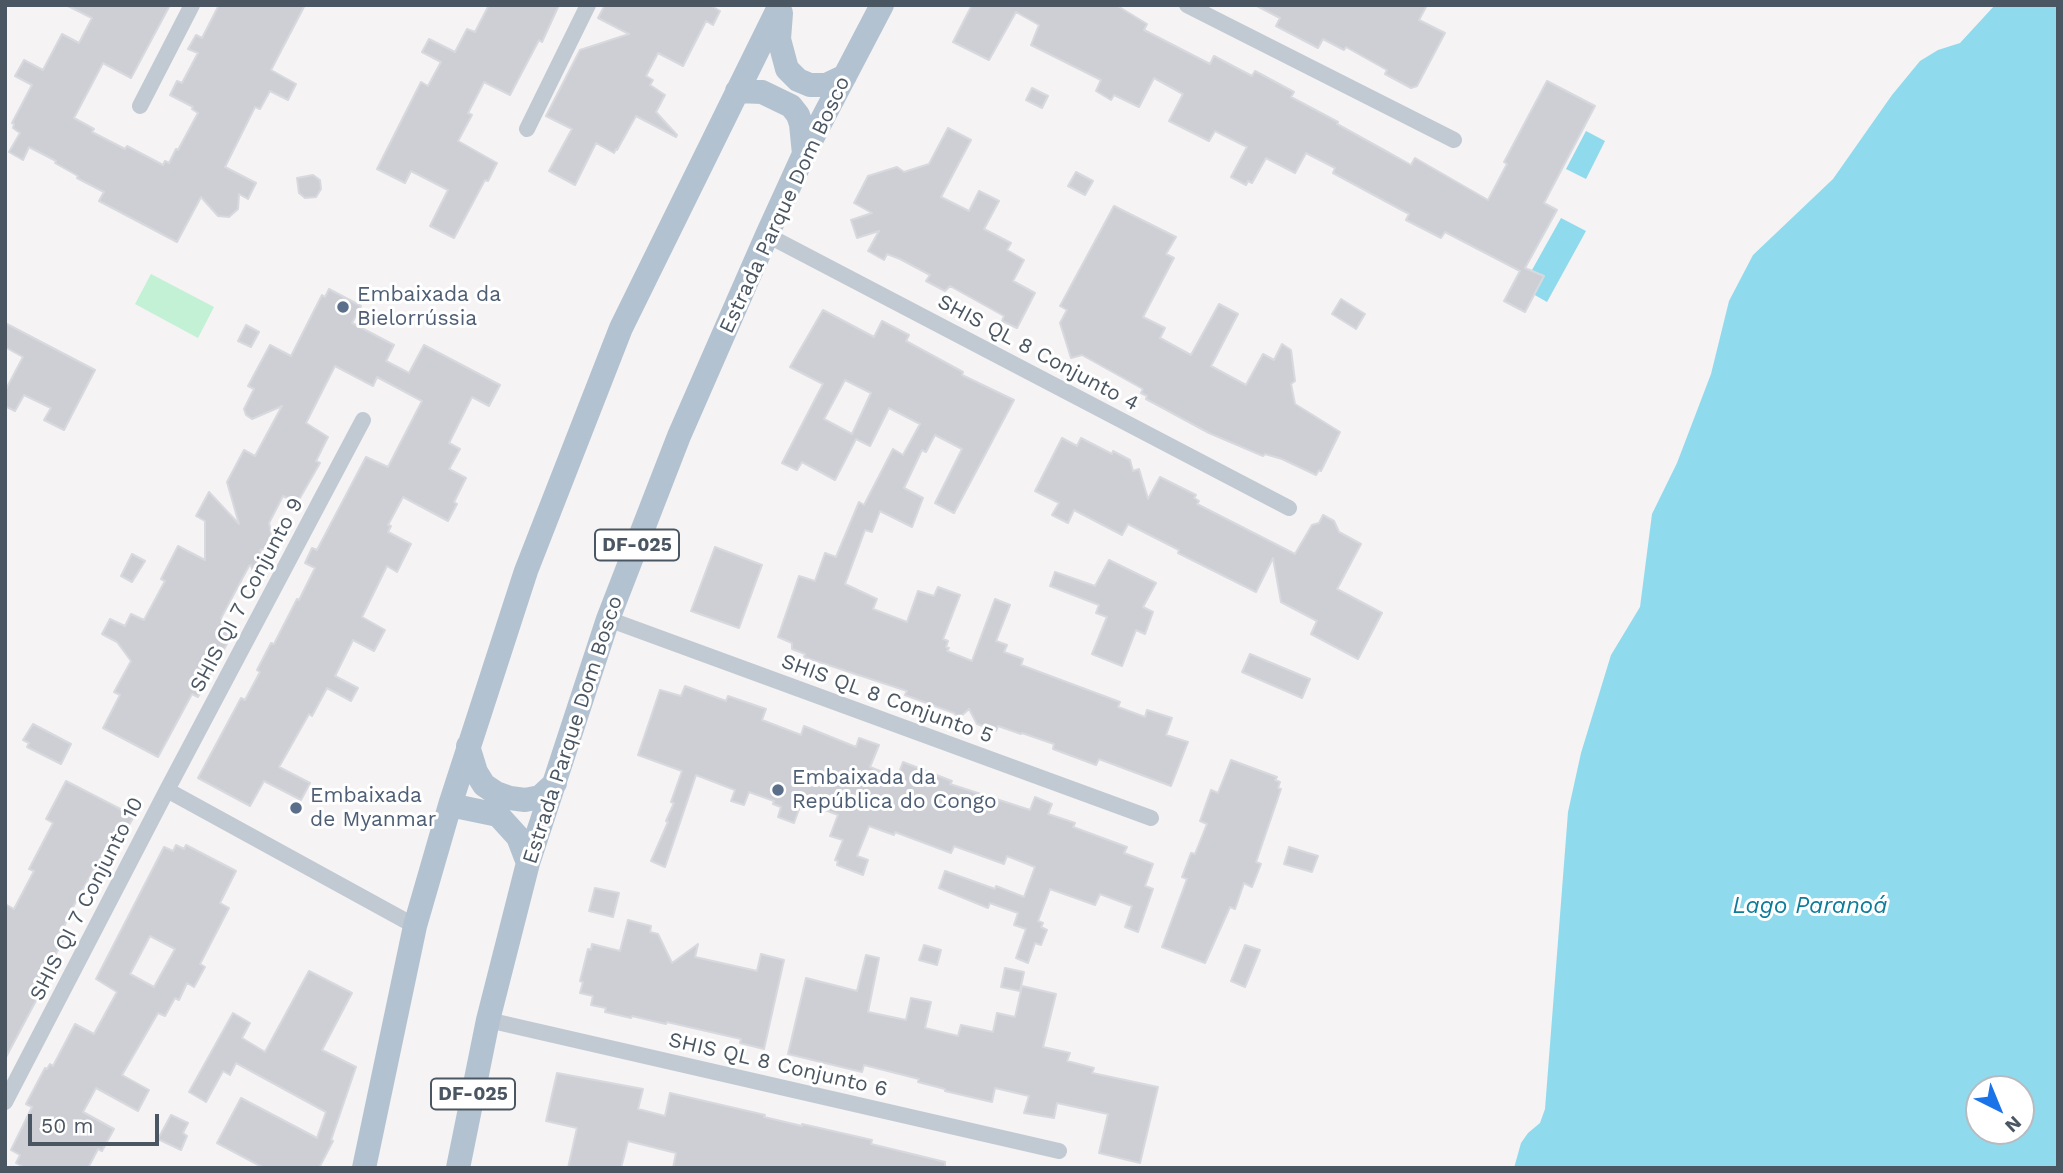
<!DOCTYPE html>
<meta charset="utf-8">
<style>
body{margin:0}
#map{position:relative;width:2063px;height:1173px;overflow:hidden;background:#f5f3f3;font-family:"Work Sans",sans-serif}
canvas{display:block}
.frame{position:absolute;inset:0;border:7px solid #4a5661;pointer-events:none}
.north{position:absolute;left:1965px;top:1075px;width:70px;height:70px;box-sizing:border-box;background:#fff;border:2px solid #b7bbc0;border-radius:50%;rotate:137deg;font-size:19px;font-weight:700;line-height:28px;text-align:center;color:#4a5661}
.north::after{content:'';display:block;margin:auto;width:24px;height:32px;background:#1a73e8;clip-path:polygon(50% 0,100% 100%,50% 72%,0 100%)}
.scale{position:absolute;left:28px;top:1114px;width:131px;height:32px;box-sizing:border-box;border:4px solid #4a5661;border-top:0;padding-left:9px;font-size:21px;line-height:24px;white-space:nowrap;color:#4a5661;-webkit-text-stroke:5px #fff;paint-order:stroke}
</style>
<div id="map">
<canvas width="2063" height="1173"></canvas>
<div class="frame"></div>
<div class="north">N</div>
<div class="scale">50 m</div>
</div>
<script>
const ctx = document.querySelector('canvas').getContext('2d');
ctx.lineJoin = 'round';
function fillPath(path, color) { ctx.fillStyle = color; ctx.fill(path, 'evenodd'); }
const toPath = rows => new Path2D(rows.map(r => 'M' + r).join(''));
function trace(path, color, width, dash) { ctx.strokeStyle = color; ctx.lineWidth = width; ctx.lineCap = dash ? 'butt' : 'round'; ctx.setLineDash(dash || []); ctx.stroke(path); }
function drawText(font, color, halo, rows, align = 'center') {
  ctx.font = font + ' "Work Sans",sans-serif'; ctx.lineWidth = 6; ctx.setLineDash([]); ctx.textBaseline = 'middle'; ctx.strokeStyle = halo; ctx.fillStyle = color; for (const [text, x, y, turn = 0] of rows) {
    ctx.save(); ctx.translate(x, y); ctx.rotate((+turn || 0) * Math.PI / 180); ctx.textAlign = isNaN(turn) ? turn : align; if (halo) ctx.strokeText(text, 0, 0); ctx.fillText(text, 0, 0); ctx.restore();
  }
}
fillPath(toPath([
 [151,274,214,307,198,338,135,304]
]), '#c3f1d5');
fillPath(toPath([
 [1995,5,2058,5,2058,1168,1514,1168,1521,1143,1528,1133,1540,1123,1545,1109,1568,812,1581,753,1611,655,1640,607,1652,514,1677,463,1711,374,1729,301,1753,255,1833,179,1892,95,1920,61,1938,50,1960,43],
 [1979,1089,2021,1089,2021,1131,1979,1131],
 [1586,131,1605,141,1586,179,1566,169],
 [1561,218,1586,231,1547,302,1533,294,1543,276,1532,270]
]), '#90daee');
const building = toPath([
 [66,5,170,5,131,78,103,63,74,118,94,129,92,132,125,149,127,146,163,165,165,161,169,163,176,149,178,150,198,113,192,109,193,107,170,95,177,81,182,83,198,53,188,49,196,35,202,38,219,5,305,5,271,70,296,84,288,100,270,91,260,109,255,107,225,167,256,183,248,199,239,194,238,209,229,217,218,216,201,197,177,242,99,201,104,192,77,178,78,176,55,163,56,161,29,147,23,160,9,152,20,133,13,128,14,124,12,123,32,85,15,76,24,60,43,70,62,34,79,43,92,18,66,5],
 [489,5,559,5,542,42,539,40,510,95,484,82,468,113,472,115,458,141,497,163,488,181,485,180,454,238,430,226,448,190,411,171,405,183,377,169,421,82,428,86,441,62,422,52,429,39,455,52,467,29,475,32,489,5],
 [605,5,710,5,720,11,713,25,706,21,683,66,658,53,646,76,653,80,650,85,665,95,656,112,677,135,676,137,636,116,617,150,616,149,614,153,596,143,575,185,549,171,572,129,546,116,580,50,629,34,598,18,605,5],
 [972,5,1116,5,1147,24,1144,30,1210,64,1214,56,1252,76,1255,71,1294,92,1291,97,1338,122,1337,124,1384,150,1411,165,1415,158,1488,200,1507,164,1504,162,1547,81,1595,106,1544,203,1557,210,1525,268,1544,276,1525,312,1504,301,1520,271,1445,232,1441,238,1406,220,1409,214,1333,173,1335,168,1306,153,1295,173,1266,158,1252,183,1248,181,1246,185,1231,177,1247,147,1215,131,1209,141,1169,121,1183,94,1154,78,1139,107,1114,95,1111,100,1096,91,1101,80,1031,45,1039,25,1016,12,989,60,953,42,972,5],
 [1255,5,1427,5,1419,20,1445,33,1417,86,1411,88,1385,74,1387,70,1346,47,1344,50,1323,39,1318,48,1276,26,1280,18,1255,5],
 [1032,88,1048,96,1042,108,1026,100,1032,88],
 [948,128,971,140,941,197,969,211,979,191,999,201,984,229,1011,243,1007,250,1024,260,1013,281,1035,293,1017,328,1002,321,1004,316,950,286,945,291,926,281,930,275,900,259,887,254,884,260,868,251,879,231,857,238,851,220,872,213,854,203,868,176,897,167,904,172,929,164,948,128],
 [1076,172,1093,181,1085,195,1068,186,1076,172],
 [313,175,320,180,321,189,316,197,305,198,299,193,297,178,313,175],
 [1114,206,1176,237,1166,254,1174,258,1143,317,1165,328,1160,338,1191,355,1219,304,1238,314,1211,366,1246,385,1263,354,1274,360,1282,344,1291,350,1295,381,1291,384,1295,404,1340,432,1321,471,1319,470,1316,475,1282,459,1265,454,1263,456,1209,433,1146,399,1147,396,1141,393,1143,389,1082,355,1071,358,1060,323,1067,310,1060,306,1114,206],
 [329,289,361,306,352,323,394,345,386,361,409,373,424,345,500,385,489,406,472,397,449,443,460,449,449,469,466,478,454,502,457,504,448,521,403,497,388,525,391,526,388,532,411,544,397,572,387,566,362,617,385,630,374,651,353,640,335,676,358,688,351,701,327,688,312,716,309,714,279,767,310,783,301,800,264,781,250,806,198,778,241,698,245,700,260,672,257,670,271,643,274,644,297,599,299,600,315,568,305,563,312,548,317,550,366,457,388,467,422,401,377,377,373,386,335,366,306,423,328,437,316,461,320,463,297,503,283,496,269,523,274,546,260,550,267,576,255,579,251,565,249,566,221,618,233,624,224,640,228,642,198,697,192,694,158,757,103,728,120,695,114,692,131,661,117,642,102,634,110,619,125,626,131,614,144,620,165,581,161,579,178,546,205,560,205,521,196,516,209,492,239,524,227,482,244,450,255,456,282,406,252,419,246,415,244,409,254,389,248,386,270,345,291,356,322,295,325,297,329,289],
 [1341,299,1365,314,1356,329,1332,314,1341,299],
 [823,310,874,337,882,321,909,335,906,341,963,372,962,375,1014,400,954,513,935,503,962,449,935,435,926,452,922,450,904,488,923,498,912,527,880,511,872,532,865,530,845,584,877,599,873,609,907,622,918,591,934,596,938,587,960,595,943,639,948,641,946,647,949,648,947,651,972,661,995,599,1010,605,996,641,1007,645,1004,652,1023,659,1021,665,1120,702,1118,707,1145,717,1147,710,1172,718,1166,735,1188,742,1171,786,1099,759,1096,765,1053,749,1054,744,1022,733,1021,734,998,726,996,731,977,724,969,709,959,718,954,713,905,695,907,691,804,657,805,654,792,649,792,643,778,637,799,576,815,581,825,553,836,557,859,502,864,505,893,449,903,455,920,424,889,408,870,446,856,439,835,480,802,462,797,470,782,463,823,384,790,367,823,310],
 [845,380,871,393,852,434,824,419,845,380],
 [5,323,95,370,64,430,44,420,51,408,24,395,15,411,5,406,5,391,23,357,5,347,5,323],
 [246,325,259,332,251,347,238,341,246,325],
 [1062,438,1077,446,1081,438,1112,454,1113,451,1130,460,1133,471,1139,469,1148,499,1160,477,1196,495,1194,498,1199,501,1197,504,1295,554,1312,525,1319,523,1323,515,1334,521,1339,532,1361,544,1337,589,1382,613,1358,659,1311,634,1317,621,1281,602,1273,558,1256,592,1178,553,1179,550,1128,524,1122,535,1074,510,1068,523,1052,515,1059,503,1035,491,1062,438],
 [715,547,762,565,739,628,691,611,715,547],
 [132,554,145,561,132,582,121,576,132,554],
 [1109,560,1156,583,1143,607,1153,612,1145,634,1136,630,1122,666,1092,654,1107,617,1096,613,1099,605,1050,586,1055,572,1095,586,1109,560],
 [1250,654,1310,679,1302,698,1242,672,1250,654],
 [685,686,726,701,728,696,766,709,762,720,801,735,804,726,856,747,859,738,879,745,870,767,897,778,903,762,952,781,950,784,1030,810,1035,797,1052,804,1048,814,1075,823,1073,827,1127,847,1124,853,1153,864,1145,886,1153,889,1138,932,1125,927,1132,906,1100,894,1095,905,1050,889,1038,921,1043,923,1041,927,1047,930,1041,945,1035,943,1028,963,1016,958,1026,929,1014,925,1018,913,990,903,988,908,939,888,945,871,995,889,996,886,1024,897,1035,867,1007,856,1004,864,954,846,951,853,895,832,894,835,869,826,857,856,868,860,863,875,837,865,838,861,835,860,843,840,830,836,838,815,802,801,794,823,778,817,781,807,773,804,774,801,749,792,744,805,731,801,735,790,696,775,665,867,651,861,668,822,666,821,674,803,671,802,682,771,638,755,660,690,681,696,685,686],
 [33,724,71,744,61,764,27,747,29,743,23,740,33,724],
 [1231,760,1277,777,1275,780,1280,782,1278,788,1281,789,1256,862,1261,864,1252,887,1244,883,1235,909,1230,907,1205,963,1162,947,1187,879,1182,877,1191,853,1195,854,1207,824,1200,821,1211,790,1218,793,1231,760],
 [66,781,130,814,129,816,133,818,115,850,113,850,109,857,103,853,73,907,63,929,68,932,53,959,57,961,5,1059,5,904,14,909,34,871,29,869,53,823,46,819,66,781],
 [176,845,184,849,186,845,236,871,220,903,229,908,200,964,205,967,194,987,187,983,179,1000,175,998,165,1016,158,1013,122,1075,149,1090,138,1111,96,1088,83,1112,114,1129,102,1151,98,1149,88,1168,25,1168,16,1163,20,1155,11,1150,32,1107,26,1104,45,1068,47,1069,50,1064,53,1066,75,1024,94,1034,117,992,96,979,164,847,173,851,176,845],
 [150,936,175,949,154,987,130,974,150,936],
 [1289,847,1318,856,1312,872,1284,864,1289,847],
 [595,888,619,893,613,917,589,911,595,888],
 [628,920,651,926,650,932,658,934,672,963,698,944,695,957,757,971,761,954,784,960,764,1049,740,1043,741,1039,667,1022,666,1024,632,1016,631,1018,605,1012,606,1008,591,1005,593,996,580,993,583,982,580,981,588,949,591,950,592,944,620,951,628,920],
 [924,945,941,950,937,965,919,960,924,945],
 [1245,945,1260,950,1245,987,1231,981,1245,945],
 [866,955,879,958,868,1012,906,1020,911,998,931,1002,925,1028,958,1036,961,1025,993,1032,997,1013,1015,1017,1022,986,1056,994,1043,1047,1070,1053,1067,1061,1094,1068,1092,1073,1158,1087,1140,1163,1099,1153,1108,1114,1057,1103,1054,1118,1024,1113,1029,1096,995,1088,992,1102,945,1091,945,1089,918,1082,919,1079,864,1065,862,1072,788,1054,806,978,857,991,866,955],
 [1005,968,1024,972,1020,991,1001,987,1005,968],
 [309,971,352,993,322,1050,356,1067,331,1140,333,1141,319,1168,264,1168,217,1143,241,1098,317,1138,326,1112,236,1063,230,1075,223,1071,206,1102,189,1092,233,1013,250,1023,242,1038,265,1052,309,971],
 [557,1073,643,1089,638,1109,665,1116,670,1093,765,1115,764,1117,802,1126,802,1124,872,1140,871,1144,945,1162,945,1168,673,1168,676,1153,628,1141,621,1168,568,1168,577,1128,546,1121,557,1073],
 [171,1115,188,1123,183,1133,187,1136,181,1150,158,1139,171,1115]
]);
fillPath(building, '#cdcfd5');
trace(building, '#d7d9de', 2);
trace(toPath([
 [1187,5,1454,140],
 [140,106,192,5],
 [527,129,588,5],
 [767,235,1289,508],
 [608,619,1151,818],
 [167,790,415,926],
 [488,1020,1059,1151],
 [5,1102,167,790,363,420]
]), '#c1cad2', 16);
trace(toPath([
 [781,13,779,39,787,69,798,80,810,85,826,85,845,76],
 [737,91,762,92,791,106,798,115,801,124,804,154],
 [468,746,476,772,484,785,496,793,510,798,525,800,540,797,555,783],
 [450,805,498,815,518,837,528,863],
 [364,1168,415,926,450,805,526,571,621,328,780,5],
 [458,1168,488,1020,528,863,608,619,679,436,767,235,804,154,882,5]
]), '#b3c2d1', 24);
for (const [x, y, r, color] of [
 [343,307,7,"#5c6f8a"],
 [778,790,7,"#5c6f8a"],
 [296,808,7,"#5c6f8a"]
]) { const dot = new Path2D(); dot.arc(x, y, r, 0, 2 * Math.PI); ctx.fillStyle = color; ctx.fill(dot); trace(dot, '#fff', 2.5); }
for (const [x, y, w] of [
 [637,545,84],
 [473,1094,84]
]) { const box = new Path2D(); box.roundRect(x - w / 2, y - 15.5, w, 31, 5); ctx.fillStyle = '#fff'; ctx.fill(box); trace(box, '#4a5661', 2); }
drawText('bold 19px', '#4a5661', null, [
 ["DF-025",637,545],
 ["DF-025",473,1094]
]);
drawText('21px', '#4a5661', '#fff', [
 ["Estrada Parque Dom Bosco",785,205,-65],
 ["SHIS QL 8 Conjunto 4",1038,353,28],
 ["SHIS QI 7 Conjunto 9",247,595,-62],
 ["SHIS QL 8 Conjunto 5",887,699,20],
 ["Estrada Parque Dom Bosco",573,730,-72],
 ["SHIS QI 7 Conjunto 10",87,899,-63],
 ["SHIS QL 8 Conjunto 6",778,1065,13]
]);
drawText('21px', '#4e5e75', '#fff', [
 ["Embaixada da",357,295],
 ["Bielorrússia",357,319],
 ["Embaixada da",792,778],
 ["República do Congo",792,802],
 ["Embaixada",310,796],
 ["de Myanmar",310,820]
], 'left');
drawText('italic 23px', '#0c7c9b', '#fff', [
 ["Lago Paranoá",1810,906]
]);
</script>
